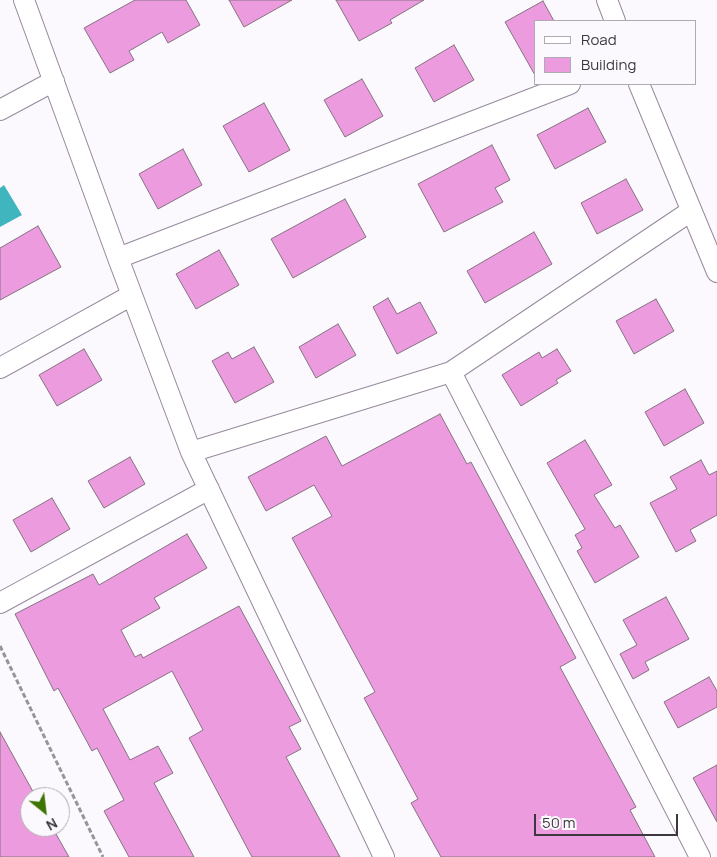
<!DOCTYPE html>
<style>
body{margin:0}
#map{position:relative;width:717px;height:857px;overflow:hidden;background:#fcf9fe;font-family:Manrope,sans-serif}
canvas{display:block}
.legend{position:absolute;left:534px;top:20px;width:162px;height:65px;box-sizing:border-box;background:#fcf9fe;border:1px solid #b0abb2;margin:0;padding:6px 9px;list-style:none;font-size:15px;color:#3d373f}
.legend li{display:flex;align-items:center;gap:10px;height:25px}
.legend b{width:25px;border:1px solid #b0abb2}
.north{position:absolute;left:20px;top:787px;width:50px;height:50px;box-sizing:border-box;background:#fcf9fe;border:1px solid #b0abb2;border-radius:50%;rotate:151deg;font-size:14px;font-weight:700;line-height:20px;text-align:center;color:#3d373f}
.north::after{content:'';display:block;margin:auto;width:18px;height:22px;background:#3e7401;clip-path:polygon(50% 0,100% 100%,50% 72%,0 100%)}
.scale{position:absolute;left:534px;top:814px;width:144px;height:22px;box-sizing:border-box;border:2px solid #3d373f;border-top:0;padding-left:6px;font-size:15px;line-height:18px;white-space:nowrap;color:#3d373f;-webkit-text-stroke:4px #fcf9fe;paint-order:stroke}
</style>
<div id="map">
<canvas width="717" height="857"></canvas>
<ul class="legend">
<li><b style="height:6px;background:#fff"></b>Road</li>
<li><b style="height:14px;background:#ec9bde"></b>Building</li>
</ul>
<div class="north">N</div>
<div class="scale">50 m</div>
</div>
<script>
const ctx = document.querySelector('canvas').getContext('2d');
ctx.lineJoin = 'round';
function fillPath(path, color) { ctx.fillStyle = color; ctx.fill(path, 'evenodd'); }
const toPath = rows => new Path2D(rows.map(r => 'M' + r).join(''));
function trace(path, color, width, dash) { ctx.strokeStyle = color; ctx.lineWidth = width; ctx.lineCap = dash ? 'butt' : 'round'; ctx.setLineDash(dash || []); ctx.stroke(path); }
fillPath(toPath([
 [4,185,22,215,0,227,0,188]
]), '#40b5bd');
const building = toPath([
 [135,0,186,0,200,25,168,43,162,32,129,51,134,60,110,73,84,28,135,0],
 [229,0,292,0,244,27,229,0],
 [336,0,424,0,390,20,392,23,359,41,336,0],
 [543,1,554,21,536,21,536,77,505,22,543,1],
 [454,45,474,80,434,102,415,68,454,45],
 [362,79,383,116,345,137,324,100,362,79],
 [264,103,290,150,249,172,223,126,264,103],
 [588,108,606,142,555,169,537,135,588,108],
 [492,145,510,180,495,188,503,202,444,232,418,184,492,145],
 [183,149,202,185,158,209,139,174,183,149],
 [626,179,643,210,597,234,581,203,626,179],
 [345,199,366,237,293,278,271,239,345,199],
 [38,226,61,267,0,300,0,248,38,226],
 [534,232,552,264,485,303,467,271,534,232],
 [219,250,239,285,196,309,176,274,219,250],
 [388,298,397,314,420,302,437,333,397,354,373,307,388,298],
 [656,299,674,331,634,354,616,321,656,299],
 [338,324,356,355,316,378,299,347,338,324],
 [254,347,274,382,235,403,212,361,228,352,232,359,254,347],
 [84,349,102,380,57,406,39,375,84,349],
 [557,349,571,371,556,380,558,383,521,406,502,375,539,352,542,358,557,349],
 [685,389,704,423,664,446,645,412,685,389],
 [440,414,467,464,471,462,576,658,560,667,636,807,630,810,655,857,441,857,411,803,418,799,364,698,375,692,292,538,332,516,314,485,266,511,248,477,326,436,342,466,440,414],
 [585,440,612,485,594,495,615,528,620,525,639,557,595,583,577,551,582,548,575,535,585,529,547,463,585,440],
 [130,457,145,484,104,508,88,481,130,457],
 [701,460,709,475,717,471,717,515,690,530,696,541,676,552,650,503,677,489,670,477,701,460],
 [52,498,70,529,31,552,13,520,52,498],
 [187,534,207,568,154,598,160,608,121,630,135,657,141,654,143,658,239,606,301,721,289,727,301,749,286,757,340,857,252,857,189,738,203,730,172,671,103,709,130,760,158,746,173,773,154,783,194,857,129,857,104,811,124,800,97,748,92,751,58,688,54,691,15,614,93,574,99,585,187,534],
 [666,597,689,639,645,662,649,670,633,679,620,654,637,645,623,620,666,597],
 [709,677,717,691,717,707,678,728,664,702,709,677],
 [0,732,36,797,30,797,30,827,52,827,69,857,0,857,0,732],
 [717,765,717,822,693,778,717,765]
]);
fillPath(building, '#ec9bde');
trace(building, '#857281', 1);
const minor = toPath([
 [24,0,118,258,191,452,384,857],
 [607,0,615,21],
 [639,84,717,272],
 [0,110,54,81],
 [118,258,570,84],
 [0,368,132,295],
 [451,372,700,857],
 [191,452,451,372,691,211],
 [0,603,209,489]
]);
trace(minor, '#96899c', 22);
trace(toPath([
 [0,646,103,857]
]), '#99949b', 3, [5, 2.5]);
trace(minor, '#fff', 20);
</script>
